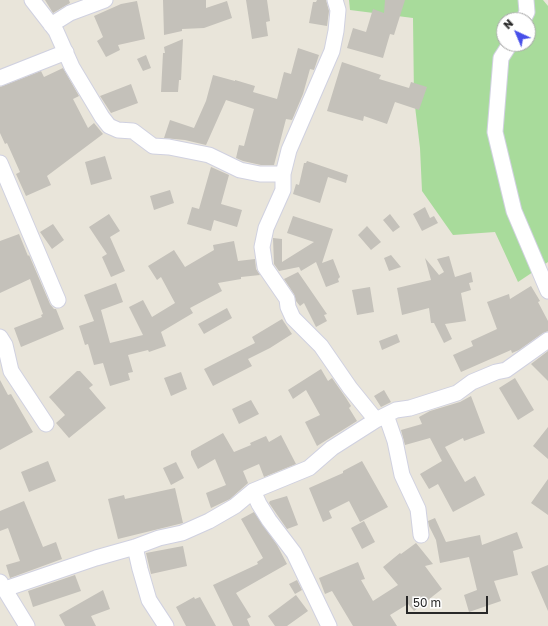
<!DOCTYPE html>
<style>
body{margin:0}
#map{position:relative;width:548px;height:626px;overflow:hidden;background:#e9e5da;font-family:"Golos Text",sans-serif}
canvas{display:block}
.north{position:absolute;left:496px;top:12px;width:40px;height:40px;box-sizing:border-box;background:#fff;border:1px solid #a9a9a9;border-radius:50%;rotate:316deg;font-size:11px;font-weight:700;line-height:16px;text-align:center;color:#282828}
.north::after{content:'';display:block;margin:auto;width:14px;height:18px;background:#474fe9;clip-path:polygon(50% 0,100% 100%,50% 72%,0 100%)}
.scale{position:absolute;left:406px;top:596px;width:82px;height:18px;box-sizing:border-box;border:2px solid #282828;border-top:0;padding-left:5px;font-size:12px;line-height:14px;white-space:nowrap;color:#282828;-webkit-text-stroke:3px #fff;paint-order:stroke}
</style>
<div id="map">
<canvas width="548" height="626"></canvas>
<div class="north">N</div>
<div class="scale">50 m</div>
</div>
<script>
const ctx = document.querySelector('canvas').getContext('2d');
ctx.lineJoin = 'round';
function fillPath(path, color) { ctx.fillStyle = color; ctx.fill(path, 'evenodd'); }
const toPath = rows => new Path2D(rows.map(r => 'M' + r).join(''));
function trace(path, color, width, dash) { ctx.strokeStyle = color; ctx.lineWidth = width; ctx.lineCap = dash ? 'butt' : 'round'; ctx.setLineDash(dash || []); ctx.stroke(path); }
fillPath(toPath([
 [349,0,543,0,548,6,548,262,518,282,495,232,453,235,422,191,420,148,414,98,413,18,350,10],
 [504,20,528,20,528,44,504,44]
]), '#a8db9b');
fillPath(toPath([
 [45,0,69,0,70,3,53,13],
 [163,0,206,0,206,8,227,1,232,18,204,28,182,29,182,31,164,35],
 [246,0,267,0,270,21,266,22,268,36,252,39],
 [317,0,326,0,329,11,327,26,309,23,313,2,316,2],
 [385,0,405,0,394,35,390,34,383,58,347,48,353,28,366,32,373,9,384,13],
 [137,1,145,39,118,45,120,50,106,57,97,41,103,37,94,16,121,4],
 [183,39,181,80,179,80,178,92,161,92,163,53,165,53,164,47],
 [298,48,319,55,314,70,310,69,303,94,292,120,286,119,274,165,261,165,243,161,236,158,239,145,244,146,254,109,226,100,206,145,185,140,164,138,170,120,194,128,206,101,213,75,235,81,235,80,255,86,253,92,277,99,284,72,291,74],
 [146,55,151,68,143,71,137,59],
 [342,62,381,75,379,79,409,88,411,82,427,87,419,110,395,102,387,124,364,116,363,121,327,111],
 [63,68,79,96,73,99,88,128,94,123,103,134,47,176,51,185,26,196,16,174,20,172,7,143,5,144,0,133,0,87,41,71,44,77],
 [131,84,138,103,111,113,100,96],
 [105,156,112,179,91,185,85,162],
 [307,161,348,175,346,183,328,177,320,203,293,194,296,184,299,185,304,163,306,163],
 [211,167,229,175,221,204,242,210,237,227,214,220,211,231,187,224,192,207,199,209],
 [170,190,174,203,154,210,150,196],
 [425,207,430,218,434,216,438,223,422,231,413,214],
 [109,214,120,231,110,237,125,271,111,277,102,257,107,254,89,227],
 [390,214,400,227,393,232,383,220],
 [293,216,333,229,322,263,333,259,340,277,338,279,339,282,326,287,316,262,301,271,299,267,279,271,274,264,273,238,282,239,282,262,314,242,287,233],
 [53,224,64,240,52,249,40,232],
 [367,226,381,242,371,250,358,235],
 [19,234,28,256,29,255,50,304,54,309,56,309,64,329,21,347,14,328,42,317,41,315,43,314,30,279,0,293,0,241],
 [234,241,238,261,255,259,256,269,260,275,241,277,241,279,218,283,222,291,190,308,193,313,161,332,166,346,149,352,148,350,128,355,133,372,128,373,130,380,110,386,103,363,94,365,88,344,85,345,79,326,94,321,84,295,116,283,123,302,101,310,110,343,143,335,129,307,143,300,152,317,175,303,161,277,157,280,148,266,174,250,185,267,214,250,213,245],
 [391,255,401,267,389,271,384,258],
 [449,256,455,277,471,272,473,282,469,283,471,290,461,293,466,321,445,324,452,339,444,343,434,323,431,323,429,308,402,315,397,288,431,280,425,258,439,275,444,272,437,259],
 [298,272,327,314,324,315,327,321,316,327,304,303,300,306,296,301,294,294,284,279],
 [531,286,540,301,538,302,548,321,548,331,543,333,519,350,512,353,511,350,461,372,453,355,473,346,471,341,497,329,487,302,509,294,510,299],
 [370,287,374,312,357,315,352,290],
 [227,308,232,318,204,334,198,324],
 [282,319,292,334,270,348,248,359,252,366,213,386,204,369,255,343,252,337],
 [397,334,400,342,382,350,379,341],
 [548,351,548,381,531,364],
 [321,369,328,381,332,378,346,398,351,406,349,408,357,421,317,446,305,422,320,415,306,390,293,399,288,390],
 [77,371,80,371,93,385,89,388,106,408,69,438,56,423,65,415,49,397],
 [181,372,187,389,171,396,164,378],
 [515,378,534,410,518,420,499,388],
 [0,380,8,395,11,394,33,432,0,450],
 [384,390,391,402,381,407,374,396],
 [471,396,485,433,464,441,463,438,445,447,465,482,475,476,485,495,453,512,438,484,429,489,420,474,442,461,430,438,405,445,401,430,422,424,419,417,430,411,460,402],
 [251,400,259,414,239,424,232,409],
 [548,427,548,459,533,446],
 [223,433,234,452,251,445,250,443,266,436,269,442,281,435,296,464,264,477,259,464,243,471,248,483,230,499,211,508,206,493,226,485,215,459,198,469,191,455,191,451],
 [48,461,56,481,29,492,21,472],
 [362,461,388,507,360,522,349,501,329,511,332,518,323,522,309,488,343,473,343,471],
 [176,462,184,478,171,485,163,468],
 [548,479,548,515,531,503],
 [175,488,183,523,118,539,108,499,124,495,125,499],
 [287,496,298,525,287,529,269,503,270,501],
 [24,501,43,547,56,542,62,559,10,578,6,565,20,561,8,528,0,531,0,511],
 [254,512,277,545,287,564,236,593,251,617,247,619,250,626,233,626,213,585,258,564,257,562,263,558,241,519],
 [435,518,446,542,480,535,482,545,517,532,523,548,513,551,518,575,494,581,501,601,469,612,464,595,477,590,469,557,440,563,436,540,429,526,428,521],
 [364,521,375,542,362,549,351,528],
 [416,543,433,564,425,566,442,589,414,611,408,604,390,615,397,626,353,626,332,591,325,594,319,578,358,562,365,579,361,580,373,601,398,585,383,567,400,553,401,554],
 [183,546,187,566,151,574,146,553],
 [548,565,548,611,531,572],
 [75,575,81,591,33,607,28,591],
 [297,580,302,590,295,594,289,584],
 [103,590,110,609,91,616,96,626,65,626,59,615],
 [296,595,308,611,287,626,275,626,268,616],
 [194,597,195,599,200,597,216,626,186,626,176,607]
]), '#c4c1ba');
const minor = toPath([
 [32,0,56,31,72,67,102,117,109,126,118,130,133,131,153,146,169,147,209,155,240,170,260,174,283,174],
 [335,0,338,10,336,31,332,51,289,150,283,174,283,190,266,228,262,247,265,267,287,299,288,307,293,318,321,346,350,388,376,420],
 [523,20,527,12,526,0],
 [51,25,70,13,105,0],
 [510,44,501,58,495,132,514,211,548,291],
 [0,78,66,52],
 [0,163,58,300],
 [0,337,5,345,11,371,46,424],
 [386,415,395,441,402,475,418,509,421,535],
 [253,491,259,504,269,520,294,553,329,626],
 [135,547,140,569,149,600,166,626],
 [0,582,27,626],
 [5,589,96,558,135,547,159,538,182,533,209,521,235,506,253,491,309,468,332,448,376,420,396,410,410,408,457,393,472,382,496,372,506,370,548,340]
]);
trace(minor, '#d0d1e0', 17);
trace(minor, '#fff', 15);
</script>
